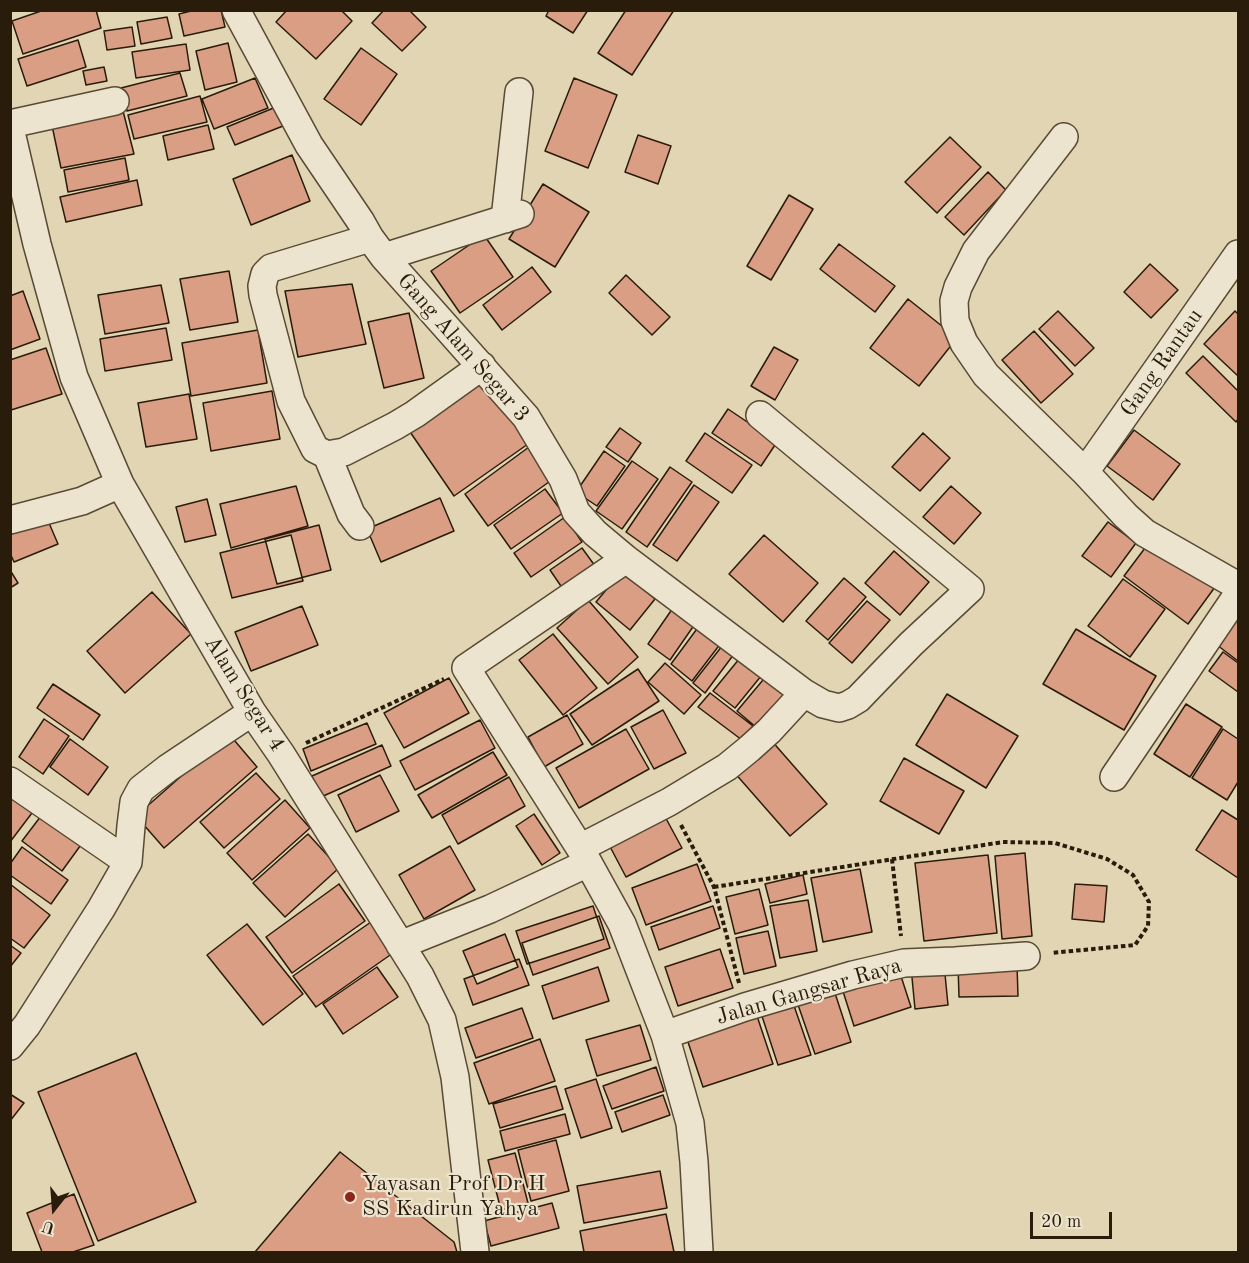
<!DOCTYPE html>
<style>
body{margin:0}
#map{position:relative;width:1249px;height:1263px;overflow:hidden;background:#e2d5b3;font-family:"Old Standard TT",serif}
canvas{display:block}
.frame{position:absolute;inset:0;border:12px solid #2a1c0b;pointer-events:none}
.north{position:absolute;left:24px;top:1179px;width:60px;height:60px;-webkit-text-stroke:4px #ece4ce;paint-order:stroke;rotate:197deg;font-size:16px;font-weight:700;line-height:24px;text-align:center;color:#2a1c0b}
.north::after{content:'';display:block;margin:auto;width:21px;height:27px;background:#2a1c0b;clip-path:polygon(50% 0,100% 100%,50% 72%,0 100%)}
.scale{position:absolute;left:1030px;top:1212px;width:82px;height:27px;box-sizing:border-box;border:3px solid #2a1c0b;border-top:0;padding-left:8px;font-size:18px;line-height:21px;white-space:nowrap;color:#2a1c0b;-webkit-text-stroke:4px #ece4ce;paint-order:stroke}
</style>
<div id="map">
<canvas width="1249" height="1263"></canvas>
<div class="frame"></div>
<div class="north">U</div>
<div class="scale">20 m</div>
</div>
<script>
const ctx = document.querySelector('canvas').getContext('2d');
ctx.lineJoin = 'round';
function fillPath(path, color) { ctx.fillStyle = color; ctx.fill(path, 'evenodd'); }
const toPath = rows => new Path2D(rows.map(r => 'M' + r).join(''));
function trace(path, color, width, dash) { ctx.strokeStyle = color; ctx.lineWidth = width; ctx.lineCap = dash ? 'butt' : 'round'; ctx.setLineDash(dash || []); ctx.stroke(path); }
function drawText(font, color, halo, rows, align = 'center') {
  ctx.font = font + ' "Old Standard TT",serif'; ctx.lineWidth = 4.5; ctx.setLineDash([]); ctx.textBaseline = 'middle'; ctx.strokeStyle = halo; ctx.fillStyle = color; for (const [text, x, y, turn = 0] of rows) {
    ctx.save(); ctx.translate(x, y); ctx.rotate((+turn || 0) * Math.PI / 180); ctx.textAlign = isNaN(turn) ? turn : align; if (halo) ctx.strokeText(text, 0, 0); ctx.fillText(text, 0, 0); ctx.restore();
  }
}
const building = toPath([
 [44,10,96,10,101,28,23,54,12,21,44,10],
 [195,10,221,10,225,27,184,36,179,14,195,10],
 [287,10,341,10,352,21,316,59,276,22,287,10],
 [384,10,409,10,426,27,402,51,372,23,384,10],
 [549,10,588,10,573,33,546,16,549,10],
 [626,10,674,10,632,75,598,53,626,10],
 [167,17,172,38,141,44,137,22,167,17],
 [132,27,135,46,107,50,104,31,132,27],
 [78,40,86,67,27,86,18,59,78,40],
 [228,43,237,82,205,90,196,51,228,43],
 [186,44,190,70,136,78,132,52,186,44],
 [361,48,397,74,361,125,324,99,361,48],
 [104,67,107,81,86,85,83,71,104,67],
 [180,73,187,96,127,111,121,88,180,73],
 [255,78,268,108,214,129,202,99,255,78],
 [574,78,617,95,588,168,545,151,574,78],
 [200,96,207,122,134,139,128,115,200,96],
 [122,107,134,154,61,168,51,121,122,107],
 [276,107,283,126,235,145,227,127,276,107],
 [208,125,214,149,168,160,163,136,208,125],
 [638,135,671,146,658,184,625,172,638,135],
 [950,137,981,167,937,213,905,182,950,137],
 [292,155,310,201,251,225,233,179,292,155],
 [125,158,129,180,68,192,64,170,125,158],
 [988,172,1006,190,964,235,945,217,988,172],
 [137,180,142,205,66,222,60,197,137,180],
 [543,184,589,212,555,267,509,239,543,184],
 [789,195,813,209,771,280,747,266,789,195],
 [484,235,513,277,460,313,431,271,484,235],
 [839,244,895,286,875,312,820,269,839,244],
 [1150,264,1178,290,1151,318,1124,292,1150,264],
 [532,267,551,292,502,330,483,305,532,267],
 [229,271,238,322,190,330,180,279,229,271],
 [626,275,670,317,652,335,609,293,626,275],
 [352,284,366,344,298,357,285,291,352,284],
 [161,285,169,323,105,334,98,295,161,285],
 [23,291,40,339,10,350,10,296,23,291],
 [908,299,957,338,919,386,870,348,908,299],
 [1058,311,1094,348,1075,366,1039,329,1058,311],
 [1235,311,1238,314,1238,376,1204,344,1235,311],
 [409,313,424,378,384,388,368,322,409,313],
 [166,328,172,360,105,371,100,339,166,328],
 [258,330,267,383,191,396,182,343,258,330],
 [1034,331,1073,374,1041,403,1002,360,1034,331],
 [774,347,798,360,775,400,751,386,774,347],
 [46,348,62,394,11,410,10,360,46,348],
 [1203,356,1238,391,1238,419,1236,422,1186,373,1203,356],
 [480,375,528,444,454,496,406,426,480,375],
 [272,391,280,439,211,451,203,403,272,391],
 [189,394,197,439,146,447,138,403,189,394],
 [728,409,777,442,761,466,712,433,728,409],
 [620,428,641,443,628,462,606,447,620,428],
 [1134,430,1180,464,1153,500,1107,466,1134,430],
 [705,433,752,465,732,493,686,461,705,433],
 [923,433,950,458,920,491,892,467,923,433],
 [529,447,553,479,488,526,465,494,529,447],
 [604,451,625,466,597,506,576,492,604,451],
 [632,461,658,479,622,529,596,511,632,461],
 [670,467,692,482,647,547,626,532,670,467],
 [694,485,719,502,677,561,653,545,694,485],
 [296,486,308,526,231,548,220,504,296,486],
 [951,486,981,513,954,544,923,517,951,486],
 [545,489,563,513,511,549,494,525,545,489],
 [440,498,454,531,381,562,367,529,440,498],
 [207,499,216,535,185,542,176,507,207,499],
 [46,516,58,544,14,562,10,553,10,531,46,516],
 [565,517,582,542,531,577,514,553,565,517],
 [1108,522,1136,543,1111,577,1082,556,1108,522],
 [319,525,331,570,277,584,265,539,319,525],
 [291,535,303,581,232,598,220,553,291,535],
 [764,535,818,583,783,622,729,574,764,535],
 [1151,540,1215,587,1188,624,1124,576,1151,540],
 [582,548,598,570,565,592,550,570,582,548],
 [894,551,929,582,900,615,865,583,894,551],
 [10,570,18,583,10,588,10,570],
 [622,571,655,599,630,630,596,602,622,571],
 [844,578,866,597,828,640,806,621,844,578],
 [1123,579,1165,609,1130,657,1088,626,1123,579],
 [152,592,191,634,125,693,87,651,152,592],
 [588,600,638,657,608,684,557,628,588,600],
 [867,601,890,620,852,663,829,643,867,601],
 [675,605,697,621,670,660,648,644,675,605],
 [302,606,318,645,251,671,235,632,302,606],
 [1238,617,1238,661,1217,645,1238,617],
 [702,622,724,639,692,681,671,664,702,622],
 [1076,629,1156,676,1124,730,1043,684,1076,629],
 [553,634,597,688,563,715,519,660,553,634],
 [726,641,737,650,705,693,693,683,726,641],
 [1223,652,1238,663,1238,692,1209,671,1223,652],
 [744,653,766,670,735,708,713,691,744,653],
 [665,663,701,695,684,714,648,682,665,663],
 [638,669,659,701,592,745,570,714,638,669],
 [768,674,788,691,757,728,737,711,768,674],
 [449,678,469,713,404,748,384,713,449,678],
 [53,684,100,715,83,740,37,708,53,684],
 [710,693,753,726,742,740,698,707,710,693],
 [947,694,1018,736,986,788,916,745,947,694],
 [1186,704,1222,727,1190,777,1154,754,1186,704],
 [663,710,686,753,654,769,631,727,663,710],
 [567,715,583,744,544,767,528,737,567,715],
 [44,719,69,736,43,774,19,757,44,719],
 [480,720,495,748,415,790,400,761,480,720],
 [367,723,376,744,311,771,303,749,367,723],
 [626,729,649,769,579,808,556,768,626,729],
 [1223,729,1238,739,1238,782,1227,800,1192,778,1223,729],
 [229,734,257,767,164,848,136,816,229,734],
 [70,739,108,767,88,795,50,767,70,739],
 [770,739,827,804,790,836,733,771,770,739],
 [382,745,391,766,321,797,312,776,382,745],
 [493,752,507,775,432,818,418,795,493,752],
 [904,758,964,791,939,834,880,801,904,758],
 [256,773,280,799,224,848,200,822,256,773],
 [380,775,399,811,356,832,338,795,380,775],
 [509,777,525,806,458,844,442,815,509,777],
 [10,785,38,805,10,842,10,785],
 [285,800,310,828,252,880,227,853,285,800],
 [1222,810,1238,820,1238,878,1196,850,1222,810],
 [44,812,83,842,62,871,22,841,44,812],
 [663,813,682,848,626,877,607,841,663,813],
 [534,814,560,853,542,865,516,826,534,814],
 [308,834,339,868,285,917,253,883,308,834],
 [450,846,475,890,424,919,399,875,450,846],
 [22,847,68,880,51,904,10,875,10,864,22,847],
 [1025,853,1032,936,1002,939,995,856,1025,853],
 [988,855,997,933,924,941,915,863,988,855],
 [697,864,711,901,646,925,632,888,697,864],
 [860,869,872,932,823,942,811,878,860,869],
 [803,875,807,894,770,903,765,884,803,875],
 [10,884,50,915,24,948,10,938,10,884],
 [339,884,365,921,292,973,266,937,339,884],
 [1075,884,1107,886,1104,922,1072,919,1075,884],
 [759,889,768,925,735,934,726,897,759,889],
 [808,900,817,951,780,958,770,906,808,900],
 [593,906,604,939,527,964,516,931,593,906],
 [713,906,720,928,659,950,651,927,713,906],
 [599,916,610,948,533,975,522,943,599,916],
 [371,922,393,953,316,1007,293,976,371,922],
 [247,924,303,994,263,1025,207,955,247,924],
 [768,931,776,966,744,974,736,938,768,931],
 [505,934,518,967,477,984,463,951,505,934],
 [10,945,21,953,10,967,10,945],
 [720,949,733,988,678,1006,665,967,720,949],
 [519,959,529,985,473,1005,464,979,519,959],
 [944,964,948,1005,915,1009,911,967,944,964],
 [958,965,1017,965,1018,996,959,997,958,965],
 [377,967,398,997,343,1034,323,1004,377,967],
 [598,967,609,1001,553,1019,542,986,598,967],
 [898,967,911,1007,854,1026,841,985,898,967],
 [832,984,851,1042,815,1054,795,996,832,984],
 [791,997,811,1055,778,1065,759,1007,791,997],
 [522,1008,533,1038,476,1058,465,1028,522,1008],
 [756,1013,773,1064,703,1087,686,1036,756,1013],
 [640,1025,651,1060,597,1076,586,1040,640,1025],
 [540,1039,555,1081,489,1104,474,1063,540,1039],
 [136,1053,196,1202,98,1241,38,1092,136,1053],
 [656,1067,664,1091,612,1109,603,1086,656,1067],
 [596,1079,612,1128,581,1138,565,1089,596,1079],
 [556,1086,563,1109,500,1128,493,1104,556,1086],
 [10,1094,24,1103,10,1121,10,1094],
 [663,1095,670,1115,622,1132,615,1112,663,1095],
 [565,1114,570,1134,505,1151,500,1131,565,1114],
 [556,1140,569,1191,531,1201,518,1150,556,1140],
 [340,1152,454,1242,457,1252,255,1252,340,1152],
 [515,1153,528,1203,501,1210,488,1160,515,1153],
 [660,1171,667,1208,584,1223,577,1186,660,1171],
 [74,1194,94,1245,73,1252,42,1252,27,1213,74,1194],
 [552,1203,559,1228,491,1246,484,1221,552,1203],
 [666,1214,674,1252,584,1252,580,1231,666,1214]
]);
fillPath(building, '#da9e85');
trace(building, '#2a1c0b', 1.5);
const minor = toPath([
 [236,10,309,145,361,222,370,238,384,257,526,417,563,479,576,512,595,533,626,559,804,693,823,704,839,708,848,705,858,699,911,644,970,589,760,415],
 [10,124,115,101],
 [10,128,37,244,74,377,120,484,252,712,281,754,420,976,442,1020,455,1077,475,1252],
 [1064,137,976,251,958,287,954,301,955,321,964,343,986,375,1085,472,1126,516,1145,533,1238,586],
 [505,219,519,92],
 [384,257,520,214],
 [327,455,344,452,395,426,415,414,482,366],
 [1085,472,1238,254],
 [10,520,82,501,120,484],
 [360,526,351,514,327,455,315,449,291,401,263,295,262,286,265,274,271,268,370,238],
 [626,559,466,668,580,848,622,924,665,1035,690,1123,694,1162,699,1252],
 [1114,777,1238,594],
 [10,781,128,862],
 [580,848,669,802,727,767,749,749,769,731,804,693],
 [400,945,490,909,588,863],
 [665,1035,745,1007,853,975,904,963,955,961,1026,956],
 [10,1046,27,1025,101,909,128,862,131,826,134,802,141,789,168,768,252,712]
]);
trace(minor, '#584a35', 30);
trace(toPath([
 [306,743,444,679],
 [681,825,714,887,739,983],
 [892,859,901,936],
 [714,887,1003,842,1055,843,1107,859,1133,875,1149,902,1148,926,1135,945,1051,953]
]), '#2a1c0b', 4, [4.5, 3]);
trace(minor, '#ece4ce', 27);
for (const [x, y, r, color] of [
 [350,1197,6,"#8f2418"]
]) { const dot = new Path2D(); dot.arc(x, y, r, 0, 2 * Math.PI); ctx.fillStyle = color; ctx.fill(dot); trace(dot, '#ece4ce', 2); }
drawText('22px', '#2a1c0b', '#ece4ce', [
 ["Gang Alam Segar 3",463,348,49],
 ["Gang Rantau",1162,363,-55],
 ["Alam Segar 4",244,694,58],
 ["Jalan Gangsar Raya",809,992,-16]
]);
drawText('22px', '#2a1c0b', '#ece4ce', [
 ["Yayasan Prof Dr H",362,1184],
 ["SS Kadirun Yahya",362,1209]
], 'left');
</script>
